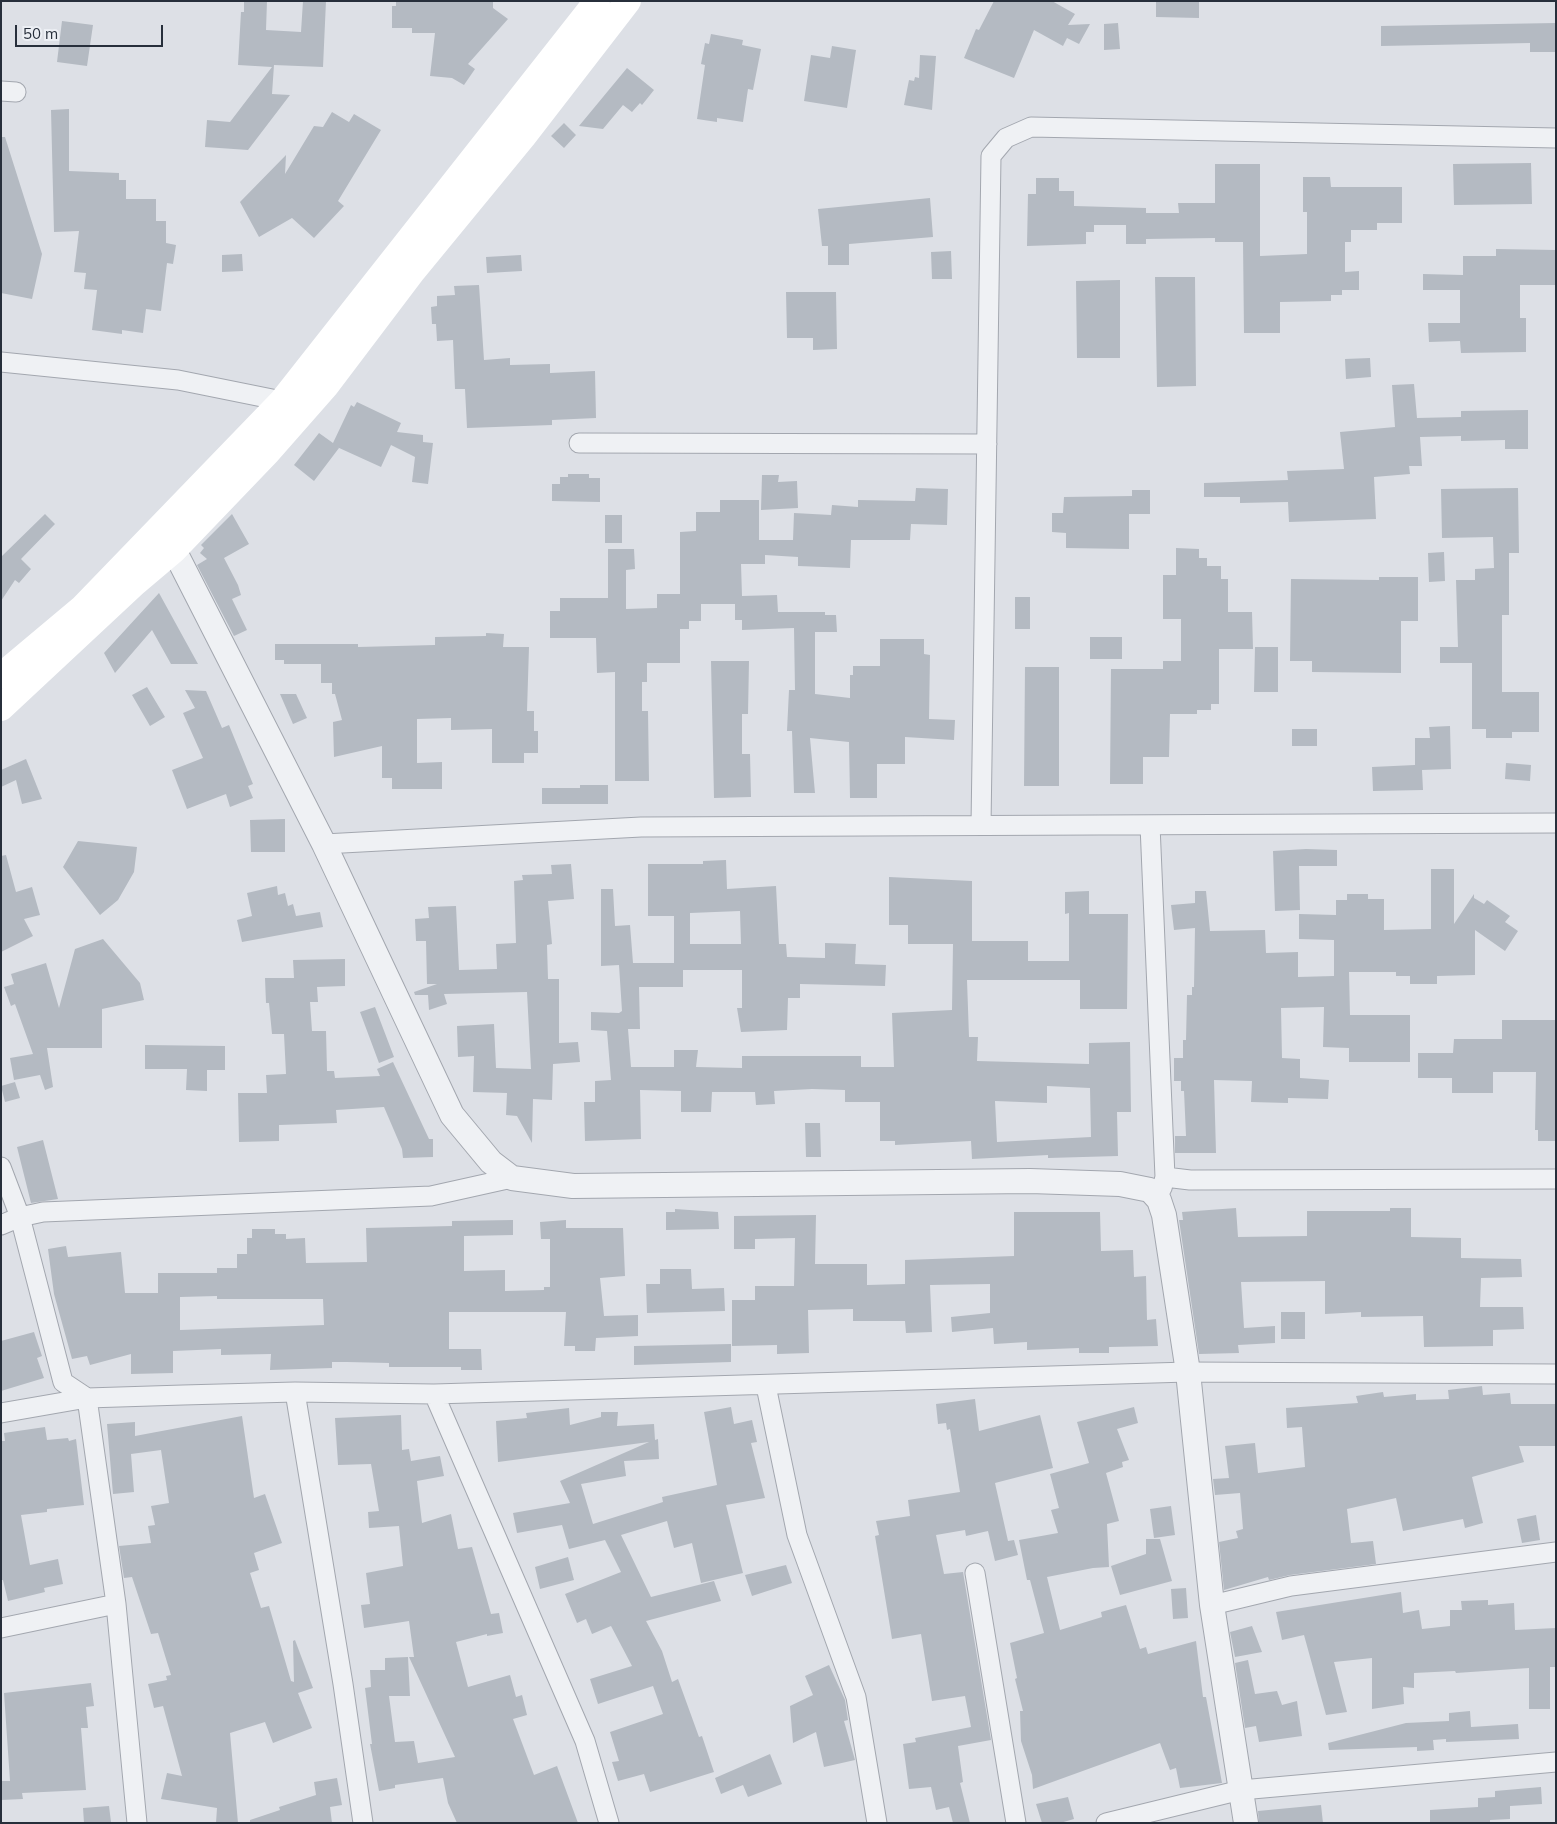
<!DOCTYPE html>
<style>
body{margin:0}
#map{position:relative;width:1557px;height:1824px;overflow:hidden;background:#dde0e6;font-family:Mulish,sans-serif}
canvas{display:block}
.frame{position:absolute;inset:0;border:2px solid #272f3b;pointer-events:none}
.scale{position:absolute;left:15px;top:25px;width:148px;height:22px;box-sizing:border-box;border:2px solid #272f3b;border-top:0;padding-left:6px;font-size:15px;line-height:18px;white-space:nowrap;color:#272f3b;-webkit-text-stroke:4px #eceff4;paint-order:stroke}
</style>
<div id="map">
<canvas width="1557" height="1824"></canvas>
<div class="frame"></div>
<div class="scale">50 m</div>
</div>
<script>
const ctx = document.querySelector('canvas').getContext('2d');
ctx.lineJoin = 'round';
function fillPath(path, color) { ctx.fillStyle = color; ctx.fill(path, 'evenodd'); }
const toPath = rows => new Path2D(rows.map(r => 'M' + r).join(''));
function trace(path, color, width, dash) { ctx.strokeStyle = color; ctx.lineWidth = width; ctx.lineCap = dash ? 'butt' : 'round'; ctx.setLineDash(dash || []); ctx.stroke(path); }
fillPath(toPath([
 [244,1,267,1,266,30,301,32,303,1,326,1,323,67,274,65,272,94,290,95,248,150,205,147,207,120,230,122,272,67,238,65,241,12,244,12],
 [396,1,493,1,493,8,508,19,468,64,475,69,464,85,452,78,430,76,435,33,412,33,412,28,392,28,392,6,396,6],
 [994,1,1052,1,1075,14,1068,25,1090,24,1079,44,1067,38,1063,46,1034,30,1014,78,964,58,976,29,979,30],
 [1156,1,1199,1,1199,18,1156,17],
 [62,21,93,25,87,66,57,62],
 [1118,23,1120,49,1104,50,1104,24],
 [1556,23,1556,52,1530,52,1530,43,1381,46,1381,26],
 [711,34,743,40,742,45,761,49,753,90,748,89,743,122,717,118,717,122,697,119,705,65,701,64,705,43,709,44],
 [832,46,856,50,847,108,804,101,811,55,830,58],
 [920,55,936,56,932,110,904,105,909,80,914,81,915,77,919,78],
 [627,68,654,90,642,105,640,103,632,112,623,105,603,129,579,126],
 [69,109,69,171,119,173,119,180,126,180,126,199,156,199,156,221,166,221,166,243,176,245,173,264,167,263,161,311,146,309,143,333,122,330,122,334,92,330,97,290,84,289,86,273,74,272,79,231,54,232,51,110],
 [332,112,349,122,354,114,381,130,338,201,344,206,314,238,292,218,259,237,240,202,286,155,285,174,314,126,323,127],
 [564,123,576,135,564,148,551,136],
 [1,137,5,137,42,254,32,299,1,293],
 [1531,163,1532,204,1454,205,1453,164],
 [1215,164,1260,164,1260,256,1307,254,1307,212,1303,212,1303,177,1330,177,1331,187,1402,187,1402,223,1377,223,1377,230,1351,230,1351,242,1345,242,1345,272,1359,271,1359,290,1342,290,1342,295,1331,295,1331,301,1280,302,1280,333,1244,333,1243,242,1215,242,1215,238,1146,239,1146,244,1126,244,1126,225,1094,225,1094,232,1086,232,1086,244,1027,246,1028,194,1036,194,1036,178,1059,178,1059,191,1074,191,1074,206,1146,208,1146,213,1179,213,1178,203,1215,203],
 [930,198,933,237,849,244,849,265,828,265,828,246,822,246,818,209],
 [1496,249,1556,250,1556,285,1520,285,1520,318,1526,318,1526,352,1461,353,1460,341,1429,342,1428,323,1460,323,1460,290,1423,290,1423,274,1463,275,1463,256,1496,256],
 [951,251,952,279,932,279,931,252],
 [242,254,243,271,222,272,222,255],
 [521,255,522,271,487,273,486,257],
 [1155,277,1195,277,1196,386,1157,387],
 [1120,280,1120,358,1077,358,1076,281],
 [479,285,484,360,510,358,510,365,550,364,550,373,595,371,596,418,552,420,552,425,467,428,465,389,455,389,453,340,437,341,436,324,432,324,431,307,437,306,437,296,455,295,454,286],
 [786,292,836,292,837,349,813,350,813,338,787,338],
 [1370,358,1371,377,1346,379,1345,359],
 [1414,384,1417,418,1461,417,1461,411,1528,410,1528,449,1505,449,1505,440,1461,441,1461,436,1420,437,1422,466,1409,466,1410,474,1374,477,1376,519,1289,522,1288,502,1240,503,1240,497,1204,497,1204,483,1288,480,1287,471,1344,469,1340,432,1395,427,1392,385],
 [357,402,401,423,397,432,423,435,423,442,433,443,428,484,412,482,415,457,391,445,381,467,337,447,339,448,314,481,294,465,319,433,333,443,351,405,354,407],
 [568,474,589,474,589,478,600,478,600,502,552,501,552,484,560,484,560,477,568,477],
 [762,475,779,475,778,482,797,481,798,508,761,510],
 [916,488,948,489,947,525,911,524,910,540,851,540,850,568,798,566,798,557,765,555,765,564,741,564,742,596,777,595,778,612,825,612,825,615,836,615,837,632,815,632,815,694,850,698,850,675,853,675,853,666,880,666,880,639,924,639,924,654,930,655,929,719,955,720,954,740,905,737,905,764,877,764,877,798,850,798,849,742,810,738,815,793,794,793,792,731,787,731,789,690,795,690,794,628,742,630,742,620,735,620,735,604,701,604,701,621,689,621,689,629,680,629,680,663,647,663,647,682,642,682,642,711,648,711,649,781,615,781,615,672,597,673,596,638,550,638,550,611,560,611,560,598,608,598,608,549,634,549,635,569,626,570,626,609,657,608,657,594,680,594,680,532,696,531,696,512,720,512,720,500,759,500,759,540,793,540,794,513,831,515,832,505,858,507,858,500,915,501],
 [1518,488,1519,553,1509,553,1509,615,1502,615,1502,692,1539,692,1539,732,1512,732,1512,738,1486,738,1486,729,1472,729,1472,663,1440,663,1440,647,1458,647,1456,580,1475,580,1475,569,1494,568,1493,537,1442,538,1441,489],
 [1132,490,1150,490,1150,514,1129,514,1129,549,1066,548,1066,533,1052,532,1052,513,1063,513,1064,497,1132,496],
 [45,514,55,524,21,559,31,569,19,583,15,580,1,601,1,557],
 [232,514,249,544,224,558,238,585,241,595,232,599,247,630,234,636,197,565,207,559,200,553,204,548,201,545],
 [605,515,622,515,622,543,605,543],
 [1176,548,1199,549,1199,558,1207,558,1207,566,1221,566,1221,579,1228,579,1228,612,1252,612,1253,649,1219,649,1219,704,1211,704,1211,710,1197,710,1197,714,1170,714,1169,757,1143,757,1143,784,1110,784,1111,669,1163,669,1163,661,1181,661,1181,619,1163,619,1163,575,1176,575],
 [1444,552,1445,581,1429,582,1428,553],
 [1379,577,1418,577,1418,621,1401,621,1401,673,1312,672,1312,661,1290,661,1291,579,1379,580],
 [159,593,198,664,171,664,152,630,115,673,104,653],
 [1015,597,1030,597,1030,629,1015,629],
 [486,633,504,634,503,647,529,647,527,711,534,711,534,731,538,731,538,753,524,753,524,763,492,763,492,729,451,730,451,718,417,719,417,763,442,762,442,789,392,789,392,778,382,778,382,746,334,757,333,722,342,720,335,694,332,694,332,683,321,683,321,664,284,664,284,660,275,660,275,644,358,644,358,647,435,645,435,637,486,636],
 [1090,637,1122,637,1122,659,1090,659],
 [1255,647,1278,647,1278,692,1254,692],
 [711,661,749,661,748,714,742,714,742,754,750,754,751,797,714,798],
 [1025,667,1059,667,1059,786,1024,786],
 [147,687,165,717,150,726,132,695],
 [185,690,206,691,222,728,229,725,253,784,248,786,253,798,230,807,226,794,187,809,172,770,203,758,183,713,195,708],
 [280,694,296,694,307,718,293,724],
 [1450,726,1451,769,1422,770,1423,790,1373,791,1372,767,1415,765,1415,738,1430,738,1429,727],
 [1292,729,1317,729,1317,746,1292,746],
 [26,759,42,799,22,804,16,780,1,787,1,770],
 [1506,763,1531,765,1530,781,1505,779],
 [580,785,608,785,608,804,542,804,542,788,580,788],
 [285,819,285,852,251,852,250,820],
 [78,841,137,847,134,872,118,900,100,915,63,867],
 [1306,849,1337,850,1337,866,1299,866,1300,910,1275,911,1273,851],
 [6,855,16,892,32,887,40,915,24,919,33,936,1,952,1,856],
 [726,860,727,889,776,886,779,944,786,944,787,957,825,958,825,943,856,944,855,964,886,965,885,986,800,984,800,998,788,998,787,1030,741,1032,737,1008,742,1008,742,970,683,970,683,987,639,987,640,1029,628,1029,631,1067,674,1067,674,1050,698,1050,696,1067,742,1068,742,1056,861,1056,861,1067,894,1067,892,1013,952,1010,953,944,908,944,908,925,889,925,889,877,972,881,972,941,1028,941,1028,961,1069,961,1069,913,1065,914,1065,892,1089,891,1089,914,1128,914,1127,1009,1080,1009,1080,980,967,980,969,1037,978,1037,977,1061,1089,1064,1089,1043,1130,1042,1131,1112,1117,1112,1118,1156,1048,1158,1048,1155,972,1159,971,1141,895,1145,895,1141,880,1141,880,1102,845,1102,845,1090,812,1089,774,1091,775,1104,756,1105,755,1092,712,1092,711,1112,681,1112,681,1091,640,1090,641,1139,585,1141,584,1102,595,1102,595,1081,611,1080,607,1031,591,1030,591,1012,619,1013,622,1011,619,965,601,966,601,889,613,889,615,926,630,925,633,963,674,963,674,916,648,916,648,864,703,864,703,861],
 [740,911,741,944,690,944,690,913],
 [1047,1086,1090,1088,1091,1137,997,1142,995,1101,1047,1103],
 [571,864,574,899,548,901,552,944,547,945,548,979,559,979,559,1043,578,1042,580,1062,553,1064,552,1100,533,1099,532,1143,517,1116,506,1115,507,1093,473,1092,474,1056,458,1057,457,1026,494,1024,496,1068,531,1069,527,992,444,994,447,1004,429,1010,428,995,415,995,414,992,437,984,427,984,426,941,416,941,415,919,429,918,428,907,456,906,459,970,497,969,496,944,516,943,514,881,523,880,522,875,552,874,551,865],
 [1431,869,1454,869,1454,924,1474,894,1474,898,1484,904,1487,900,1510,916,1505,922,1518,931,1505,951,1475,930,1475,975,1437,976,1437,984,1410,984,1410,976,1396,976,1396,972,1349,972,1350,1015,1410,1015,1410,1062,1349,1062,1349,1048,1323,1047,1324,1007,1281,1008,1282,1058,1300,1059,1300,1078,1329,1080,1328,1099,1288,1098,1288,1103,1251,1102,1252,1081,1214,1080,1216,1153,1175,1153,1175,1136,1186,1136,1184,1091,1181,1091,1181,1081,1174,1081,1174,1058,1183,1058,1183,1040,1186,1040,1187,995,1192,995,1192,987,1194,987,1195,928,1174,930,1171,905,1195,903,1195,891,1206,891,1210,931,1265,930,1266,953,1298,952,1298,977,1334,976,1334,940,1299,939,1299,914,1336,915,1336,900,1347,900,1347,894,1368,894,1368,899,1384,899,1384,930,1431,929],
 [277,886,278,895,285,893,288,906,293,904,296,916,320,912,323,927,242,942,237,920,252,916,247,893],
 [103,939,140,983,144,1000,102,1009,102,1048,47,1048,53,1087,45,1090,40,1075,14,1080,10,1058,33,1054,15,1004,11,1006,4,987,14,984,11,974,46,963,59,1008,75,949],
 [345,959,345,986,317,987,318,1002,310,1002,312,1031,326,1031,327,1071,334,1071,335,1078,380,1076,377,1069,393,1062,429,1139,433,1139,433,1157,403,1158,402,1149,384,1107,336,1110,337,1123,279,1125,279,1141,239,1142,238,1093,267,1093,266,1075,286,1074,284,1034,272,1034,269,1003,266,1003,265,978,294,978,293,960],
 [375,1007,394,1057,379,1063,360,1012],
 [1502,1020,1556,1020,1556,1141,1538,1141,1538,1130,1535,1130,1536,1072,1493,1072,1493,1093,1452,1093,1452,1078,1418,1078,1418,1053,1453,1053,1454,1039,1502,1039],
 [145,1045,225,1046,225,1070,207,1070,207,1091,186,1090,187,1069,145,1069],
 [15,1082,20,1098,5,1102,1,1086],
 [805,1123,820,1123,821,1157,806,1157],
 [43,1140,58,1199,31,1203,17,1147],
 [1236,1208,1238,1237,1307,1236,1307,1211,1390,1211,1390,1208,1411,1208,1411,1237,1461,1238,1461,1258,1521,1259,1522,1277,1481,1278,1480,1307,1523,1307,1524,1329,1493,1330,1493,1346,1424,1347,1423,1316,1361,1317,1361,1312,1325,1314,1325,1281,1241,1282,1244,1328,1275,1326,1275,1343,1238,1345,1239,1353,1199,1354,1179,1220,1183,1220,1182,1212],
 [675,1209,718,1212,719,1229,666,1230,666,1212,675,1212],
 [1014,1212,1100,1212,1101,1251,1133,1250,1134,1277,1146,1276,1147,1320,1156,1319,1158,1346,1109,1347,1109,1353,1079,1353,1079,1348,1027,1350,1027,1342,994,1344,993,1328,952,1332,951,1317,990,1313,990,1284,930,1285,932,1332,906,1333,905,1321,853,1321,853,1309,808,1310,809,1353,777,1354,777,1345,732,1346,732,1300,755,1300,755,1286,794,1286,795,1238,755,1239,755,1249,734,1249,734,1216,816,1215,815,1264,867,1264,867,1285,905,1284,905,1260,1014,1256],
 [513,1220,513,1235,464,1236,464,1271,505,1270,505,1291,544,1290,544,1287,550,1287,550,1239,541,1239,540,1222,566,1220,566,1228,623,1228,625,1276,600,1278,604,1316,638,1315,638,1336,596,1338,595,1351,575,1351,575,1346,564,1346,566,1312,449,1312,449,1349,481,1349,482,1370,461,1370,461,1367,389,1367,389,1363,347,1362,332,1362,332,1368,270,1370,271,1354,221,1355,221,1349,173,1351,173,1373,131,1374,131,1354,90,1365,87,1356,72,1359,54,1294,48,1249,66,1246,68,1257,121,1252,125,1293,158,1293,158,1273,217,1273,217,1268,237,1268,237,1254,247,1254,247,1238,252,1238,252,1229,275,1229,275,1234,286,1234,286,1239,305,1238,306,1263,367,1262,366,1228,452,1226,452,1221],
 [217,1296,217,1299,323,1299,324,1325,180,1330,180,1297],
 [660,1269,691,1269,692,1289,724,1288,725,1311,647,1313,646,1284,660,1284],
 [1281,1312,1305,1312,1305,1339,1281,1339],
 [34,1332,42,1356,37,1358,44,1378,1,1391,1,1341],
 [731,1344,731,1362,634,1365,634,1346],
 [1482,1386,1483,1395,1510,1393,1511,1404,1556,1404,1556,1446,1519,1446,1524,1462,1472,1477,1483,1523,1465,1528,1463,1519,1403,1531,1396,1498,1347,1509,1351,1543,1373,1541,1376,1564,1290,1575,1269,1580,1268,1577,1224,1590,1219,1542,1238,1538,1236,1531,1243,1529,1240,1493,1215,1495,1213,1479,1229,1478,1225,1446,1255,1443,1258,1473,1305,1467,1302,1427,1287,1428,1286,1408,1358,1403,1356,1396,1383,1392,1384,1397,1416,1394,1416,1400,1449,1399,1448,1390],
 [975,1399,979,1431,1040,1415,1053,1468,995,1483,1008,1541,1014,1540,1018,1555,995,1561,988,1531,966,1536,965,1530,936,1535,944,1574,963,1572,991,1740,958,1746,963,1782,960,1783,970,1823,953,1823,949,1807,936,1810,931,1787,909,1789,903,1744,916,1742,915,1738,971,1727,965,1696,932,1701,921,1634,892,1639,875,1536,879,1535,876,1521,910,1516,908,1500,960,1492,950,1429,947,1430,946,1423,938,1424,936,1404],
 [731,1407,734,1424,752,1420,757,1442,751,1443,765,1498,726,1505,743,1573,701,1583,692,1543,674,1548,667,1521,621,1535,651,1597,714,1581,721,1601,646,1621,662,1651,672,1682,678,1679,699,1737,702,1736,714,1772,650,1792,644,1774,618,1781,612,1762,619,1761,610,1732,663,1714,653,1686,598,1704,590,1679,632,1666,611,1626,592,1634,586,1619,577,1623,565,1594,621,1572,605,1540,569,1549,562,1525,517,1533,513,1513,570,1503,560,1481,649,1442,498,1462,496,1421,527,1418,526,1413,569,1408,570,1425,601,1417,601,1412,618,1412,617,1426,654,1424,655,1440,658,1439,659,1459,624,1461,626,1476,581,1484,593,1524,663,1502,662,1497,717,1485,704,1412],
 [1134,1407,1138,1423,1117,1429,1129,1460,1122,1462,1123,1467,1106,1473,1119,1521,1107,1524,1109,1567,1093,1568,1047,1577,1060,1630,1102,1617,1101,1612,1126,1605,1140,1649,1146,1647,1148,1654,1196,1641,1203,1697,1206,1697,1222,1783,1180,1788,1176,1768,1170,1770,1160,1743,1033,1789,1032,1775,1021,1741,1020,1711,1023,1711,1015,1679,1017,1678,1010,1643,1044,1633,1030,1580,1027,1580,1019,1540,1058,1533,1051,1510,1059,1508,1050,1474,1089,1463,1077,1422],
 [401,1415,402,1450,409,1449,411,1461,440,1456,444,1476,417,1481,422,1523,451,1514,458,1549,472,1547,491,1614,499,1613,503,1633,487,1636,487,1634,456,1642,468,1687,510,1675,516,1697,522,1695,527,1715,513,1719,534,1775,557,1766,578,1823,457,1823,448,1803,443,1778,395,1785,395,1788,379,1791,370,1744,372,1744,365,1688,371,1687,370,1670,385,1670,385,1658,408,1657,410,1696,389,1696,395,1742,414,1741,418,1763,455,1757,409,1657,414,1657,409,1621,364,1628,361,1605,370,1604,366,1573,403,1566,399,1526,369,1528,368,1512,379,1511,371,1464,338,1465,335,1418],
 [242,1416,254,1498,265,1494,282,1543,254,1553,259,1570,250,1573,261,1608,269,1606,291,1681,294,1682,293,1641,295,1640,313,1688,298,1693,312,1728,273,1743,265,1722,230,1733,238,1823,216,1823,217,1808,161,1799,167,1773,182,1776,163,1706,154,1708,148,1684,167,1680,166,1676,171,1675,158,1633,151,1634,132,1577,124,1578,119,1546,151,1543,148,1526,155,1525,151,1506,169,1503,161,1450,131,1454,134,1492,113,1494,107,1424,135,1422,135,1436],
 [45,1427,47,1440,68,1438,69,1441,76,1439,84,1505,47,1509,47,1512,21,1515,30,1565,58,1559,63,1584,44,1588,45,1592,8,1601,3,1580,1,1580,1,1441,5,1441,4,1433],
 [1171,1506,1175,1535,1154,1538,1150,1509],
 [1536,1515,1540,1540,1522,1543,1517,1519],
 [1146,1539,1160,1539,1172,1581,1120,1595,1111,1566,1146,1554],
 [568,1557,574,1580,540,1589,535,1567],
 [786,1565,792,1583,752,1596,745,1575],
 [1186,1588,1188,1618,1173,1619,1171,1589],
 [1401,1592,1403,1613,1419,1610,1422,1629,1450,1626,1450,1610,1462,1610,1461,1601,1488,1600,1488,1605,1514,1603,1515,1630,1556,1628,1556,1667,1550,1667,1550,1709,1529,1709,1529,1668,1456,1673,1455,1671,1414,1673,1414,1688,1403,1687,1404,1704,1372,1709,1372,1658,1334,1662,1347,1712,1326,1715,1304,1635,1282,1640,1276,1612],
 [1252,1626,1262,1652,1235,1657,1230,1632],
 [1248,1660,1255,1694,1277,1691,1282,1705,1297,1701,1302,1736,1259,1742,1256,1726,1245,1728,1235,1663],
 [829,1665,845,1700,848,1720,844,1721,855,1760,824,1767,816,1732,793,1743,790,1706,813,1695,805,1676],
 [91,1683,94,1706,86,1707,88,1728,81,1728,86,1790,22,1793,23,1799,1,1800,1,1781,10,1781,4,1693],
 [1470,1711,1471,1727,1518,1724,1519,1739,1446,1742,1446,1739,1433,1740,1434,1750,1417,1751,1417,1747,1329,1750,1328,1743,1406,1723,1449,1721,1449,1713],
 [770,1754,782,1784,748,1797,743,1785,721,1794,715,1778],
 [337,1778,342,1805,330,1807,332,1823,250,1823,250,1820,280,1810,279,1807,316,1795,314,1782],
 [1541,1787,1542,1804,1510,1806,1510,1819,1490,1820,1490,1823,1430,1823,1430,1810,1478,1807,1478,1798,1495,1797,1495,1791],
 [1068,1797,1074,1819,1060,1823,1042,1823,1036,1804],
 [1321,1805,1323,1823,1259,1823,1258,1811],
 [109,1806,111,1822,84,1823,83,1808]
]), '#b4bac2');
const minor = toPath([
 [1,91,16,92],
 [1,362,178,380,282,401],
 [579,443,987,444],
 [981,825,991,156,1006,138,1031,127,1556,138],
 [1150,825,1165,1177,1162,1188],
 [324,844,641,827,1556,823],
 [1,1167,20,1217,63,1382,87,1398,116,1604,137,1823],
 [1165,1177,1190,1180,1556,1179],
 [1,1225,20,1217,43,1212,431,1196,512,1178],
 [766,1386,797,1535,856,1697,877,1823],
 [295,1392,343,1684,363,1823],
 [434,1394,585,1741,609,1823],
 [1,1413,87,1398,183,1395,295,1392,434,1394,1188,1372,1556,1374],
 [975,1573,1016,1823],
 [1212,1605,1291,1586,1556,1552],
 [1,1628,116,1604],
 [1106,1823,1241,1790,1556,1762]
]);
const tertiary = toPath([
 [164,534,174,550,324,844,452,1115,491,1162,512,1178,573,1186,1030,1181,1120,1184,1150,1190,1159,1200,1164,1215,1188,1372,1212,1605,1246,1823]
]);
trace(minor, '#a3a7af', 21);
trace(tertiary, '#a3a7af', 26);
trace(minor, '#eff1f4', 19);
trace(tertiary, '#eff1f4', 24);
trace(toPath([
 [1,676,82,608,282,401,597,1],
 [1,708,135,583,174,550,268,452,326,386,413,271,523,137,628,1]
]), '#fff', 26);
</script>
